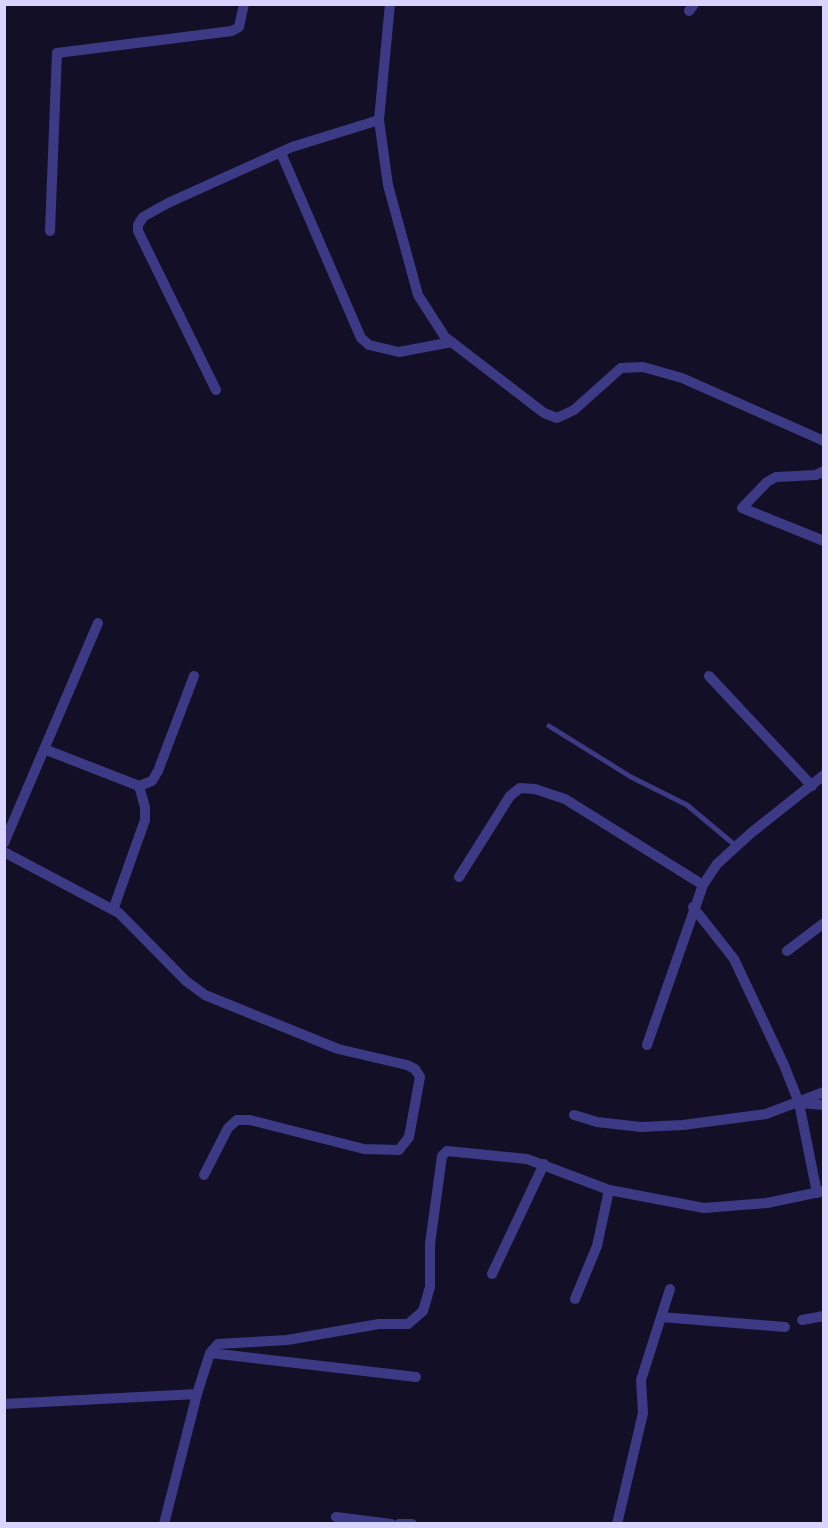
<!DOCTYPE html>
<style>
body{margin:0}
#map{position:relative;width:828px;height:1528px;overflow:hidden;background:#130f26;font-family:"Alegreya Sans",sans-serif}
canvas{display:block}
.frame{position:absolute;inset:0;border:6px solid #d9d4ff;pointer-events:none}
</style>
<div id="map">
<canvas width="828" height="1528"></canvas>
<div class="frame"></div>
</div>
<script>
const ctx = document.querySelector('canvas').getContext('2d');
ctx.lineJoin = 'round';
const toPath = rows => new Path2D(rows.map(r => 'M' + r).join(''));
function trace(path, color, width, dash) { ctx.strokeStyle = color; ctx.lineWidth = width; ctx.lineCap = dash ? 'butt' : 'round'; ctx.setLineDash(dash || []); ctx.stroke(path); }
trace(toPath([
 [549,726,631,777,687,805,736,846]
]), '#3d3a85', 5);
trace(toPath([
 [390,4,379,120,388,185,418,295,445,337,544,413,557,418,574,410,621,368,643,367,682,378,824,441],
 [689,11,694,4],
 [281,153,361,338,369,345,399,352,452,342],
 [50,231,57,53,232,31,239,27,244,4],
 [216,390,138,231,138,225,143,217,168,203,292,147,379,120],
 [824,471,816,475,776,477,767,482,742,508,824,541],
 [709,676,812,786],
 [44,749,139,786,152,781,158,771,194,676],
 [4,843,98,623],
 [4,852,119,913,186,981,205,995,338,1049,407,1065,415,1069,420,1077,409,1137,399,1150,364,1149,250,1120,237,1120,228,1128,204,1175],
 [459,877,510,796,520,788,535,789,565,799,703,885,717,864,751,833,824,775],
 [693,907,734,959,784,1065,799,1103,817,1193],
 [113,910,145,820,145,807,139,786],
 [787,951,824,923],
 [647,1045,703,885],
 [800,1103,824,1105],
 [574,1115,597,1122,641,1127,683,1125,766,1114,824,1092],
 [492,1274,544,1164],
 [575,1299,597,1246,609,1190],
 [661,1317,785,1327],
 [802,1320,824,1316],
 [210,1353,416,1377],
 [4,1404,197,1394],
 [336,1517,391,1524],
 [164,1524,197,1394,210,1353,218,1344,287,1340,379,1324,408,1324,423,1311,430,1287,430,1244,442,1156,447,1151,527,1159,609,1190,704,1208,767,1203,824,1191],
 [399,1524,412,1524],
 [617,1524,643,1413,641,1380,670,1289]
]), '#3d3a85', 10);
</script>
